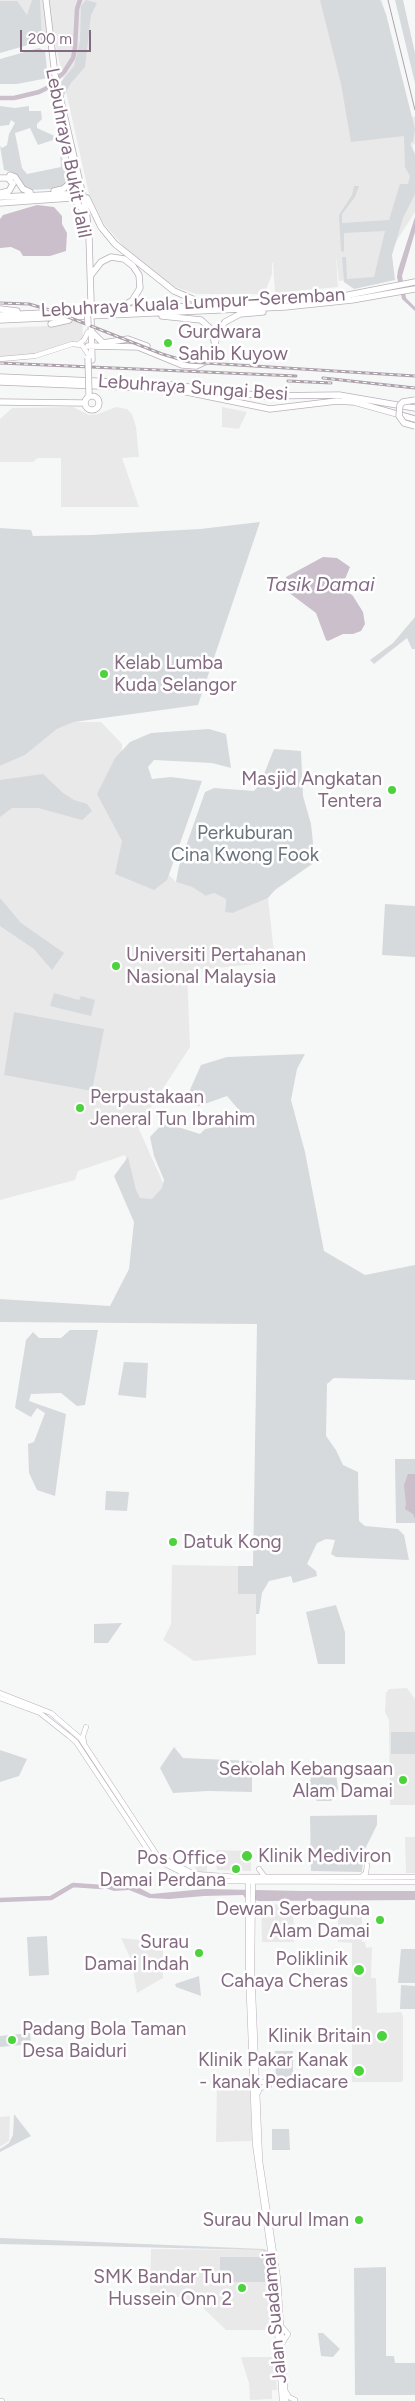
<!DOCTYPE html>
<meta charset="utf-8">
<style>
body{margin:0}
#map{position:relative;width:415px;height:2401px;overflow:hidden;background:#f6f8f8;font-family:Figtree,sans-serif}
canvas{display:block}
.scale{position:absolute;left:20px;top:30px;width:71px;height:22px;box-sizing:border-box;border:2px solid #846a81;border-top:0;padding-left:6px;font-size:15px;line-height:18px;white-space:nowrap;color:#846a81;-webkit-text-stroke:4px #fff;paint-order:stroke}
</style>
<div id="map">
<canvas width="415" height="2401"></canvas>
<div class="scale">200 m</div>
</div>
<script>
const ctx = document.querySelector('canvas').getContext('2d');
ctx.lineJoin = 'round';
function fillPath(path, color) { ctx.fillStyle = color; ctx.fill(path, 'evenodd'); }
const toPath = rows => new Path2D(rows.map(r => 'M' + r).join(''));
function trace(path, color, width, dash) { ctx.strokeStyle = color; ctx.lineWidth = width; ctx.lineCap = dash ? 'butt' : 'round'; ctx.setLineDash(dash || []); ctx.stroke(path); }
function drawText(font, color, halo, rows, align = 'center') {
  ctx.font = font + ' Figtree,sans-serif'; ctx.lineWidth = 5; ctx.setLineDash([]); ctx.textBaseline = 'middle'; ctx.strokeStyle = halo; ctx.fillStyle = color; for (const [text, x, y, turn = 0] of rows) {
    ctx.save(); ctx.translate(x, y); ctx.rotate((+turn || 0) * Math.PI / 180); ctx.textAlign = isNaN(turn) ? turn : align; if (halo) ctx.strokeText(text, 0, 0); ctx.fillText(text, 0, 0); ctx.restore();
  }
}
fillPath(toPath([
 [0,0,382,0,410,116,415,117,415,144,412,145,415,153,415,212,387,256,381,278,339,281,336,256,338,287,275,293,273,263,314,258,272,263,272,274,266,290,261,294,196,294,172,286,157,275,124,247,104,224,89,194,54,38,35,39,0,46],
 [82,319,83,338,38,354,0,358,0,328,45,326],
 [73,407,89,415,98,414,116,407,127,409,132,414,136,427,139,457,122,458,139,507,61,507,61,458,38,458,33,462,0,462,0,419,12,408],
 [222,407,247,412,239,429,222,427],
 [74,722,101,722,122,744,121,805,136,842,176,882,192,887,206,896,214,893,226,899,225,911,233,913,268,898,275,962,187,971,190,1047,138,1127,168,1194,140,1204,125,1155,78,1171,75,1180,0,1200,0,766,25,755,57,729],
 [172,1565,238,1566,238,1594,256,1594,256,1655,194,1661,163,1640,171,1624],
 [407,1688,415,1699,415,1805,390,1805,389,1720,385,1712,386,1693,389,1689],
 [405,1837,415,1837,415,1873,406,1873],
 [216,1850,251,1851,251,1871,217,1870,216,1863,207,1863,207,1872,197,1872,192,1856,216,1855],
 [338,1903,362,1903,362,1942,365,1942,366,1948,372,1947,371,1978,376,1978,377,2013,401,2012,403,2016,403,2081,401,2082,352,2082,352,1943,338,1942],
 [293,1904,294,1942,262,1942,261,1905],
 [121,1938,163,1942,163,1978,137,1993,131,1960],
 [217,2079,250,2087,252,2141,216,2142],
 [10,2116,9,2141,0,2147,0,2117],
 [151,2249,262,2250,268,2257,273,2330,226,2330,200,2305,184,2298,150,2293],
 [242,2357,275,2357,277,2390,272,2390,272,2399,250,2400,249,2383,241,2358]
]), '#e9e9e9');
fillPath(toPath([
 [32,0,40,0,42,41,0,53,0,1,17,1,27,15],
 [86,0,97,3,91,15,85,67,71,83,63,97,61,82,74,66,80,41,81,6],
 [320,0,380,0,386,14,415,129,413,141,410,144,415,155,415,194,403,218,392,255,395,280,354,289,344,282,342,257,346,257,347,279,374,277,385,231,344,233,344,252,341,251,339,215,352,195,354,186,359,186,355,197,342,214,342,223,389,220,400,184,408,184,410,176,405,167,404,136,351,142,341,84],
 [395,0,403,0,415,53,415,83],
 [39,48,45,51,48,78,17,84,0,84,0,59],
 [0,106,15,108,29,106,29,111,41,111,42,119,37,124,37,128,59,138,38,145,30,128,15,133,22,168,27,174,61,167,60,152,63,161,67,160,70,166,69,179,64,186,52,189,27,190,12,172,4,170,0,146,2,148,7,145,9,134,15,123,11,120,9,125,0,126],
 [260,522,198,705,74,722,57,729,25,755,0,766,0,528,31,530,33,536,91,535,200,529],
 [415,617,415,649,412,649,407,638,374,664,370,660,393,643],
 [209,729,226,734,231,768,212,763,154,760,148,767,152,779,171,777,202,781,167,880,154,890,115,874,122,841,97,794,115,758,130,742,151,733],
 [274,749,301,751,303,796,311,824,315,862,275,890,268,898,233,913,225,912,226,899,214,893,206,896,192,887,176,882,179,866,205,792,214,788,254,791,260,784],
 [43,774,63,793,74,800,87,804,92,811,82,820,38,808,12,808,0,817,0,780],
 [0,898,21,923,64,953,52,970,34,949,0,926],
 [385,904,415,906,415,957,382,955],
 [54,993,79,1000,81,996,95,1000,91,1016,50,1006],
 [14,1012,104,1029,92,1091,4,1075],
 [305,1054,297,1069,291,1100,305,1152,324,1251,365,1275,415,1265,415,1380,334,1378,327,1384,326,1436,336,1450,343,1465,358,1472,359,1521,365,1526,398,1529,404,1535,409,1560,336,1557,331,1554,335,1540,326,1539,317,1543,307,1564,316,1571,317,1576,293,1583,291,1576,269,1581,262,1593,259,1614,256,1614,256,1594,238,1594,238,1566,253,1566,257,1324,0,1322,0,1299,110,1306,129,1269,134,1222,114,1176,128,1157,136,1190,140,1198,152,1199,162,1188,164,1180,154,1156,150,1137,164,1122,175,1119,178,1127,200,1134,205,1129,238,1123,243,1115,227,1096,199,1106,191,1104,189,1092,201,1065,227,1057],
 [70,1330,98,1330,85,1405,77,1406,61,1393,31,1394,29,1401,66,1414,55,1496,37,1490,29,1473,28,1444,34,1442,45,1413,37,1408,31,1417,15,1408,26,1340,33,1332,39,1338,61,1338],
 [124,1362,148,1363,146,1398,118,1395],
 [395,1459,415,1459,415,1523,396,1523],
 [106,1491,129,1492,127,1511,105,1510],
 [336,1605,345,1632,345,1664,318,1664,306,1612],
 [122,1623,108,1643,94,1643,94,1624],
 [391,1732,415,1732,415,1754,391,1754],
 [174,1747,183,1758,252,1761,252,1792,208,1791,173,1793,160,1768],
 [0,1750,27,1759,19,1776,0,1782],
 [317,1768,332,1768,336,1774,338,1789,335,1797,331,1801,317,1801,313,1797,310,1781,312,1775],
 [377,1815,377,1825,364,1851,362,1872,311,1871,310,1816],
 [47,1936,49,1975,29,1976,27,1937],
 [401,1949,415,1949,415,1983,398,1983],
 [199,1976,201,1996,176,1987,175,1984],
 [401,1985,415,1986,415,2009,400,2009],
 [30,2033,31,2044,0,2047,0,2036],
 [275,2051,293,2051,293,2078,291,2081,276,2081],
 [14,2114,31,2136,0,2152,0,2149,9,2143,13,2135],
 [272,2129,289,2129,290,2150,272,2150],
 [0,2238,264,2249,268,2251,269,2256,262,2250,0,2244],
 [220,2257,266,2257,266,2282,220,2282],
 [386,2267,386,2356,394,2356,395,2363,415,2363,415,2395,355,2395,354,2268],
 [318,2333,323,2333,340,2349,333,2357,321,2356]
]), '#d6dadd');
fillPath(toPath([
 [37,205,54,207,62,216,62,224,67,233,66,251,50,256,23,256,20,251,11,247,0,248,0,219,3,215],
 [415,217,415,232,402,276,406,298,415,307,415,311,402,299,397,277,398,270],
 [323,557,337,558,350,567,345,579,346,590,353,596,363,612,365,624,361,631,353,634,343,634,328,641,326,640,316,613,288,592,286,577],
 [408,1474,415,1474,415,1519,413,1514,405,1509,406,1504,404,1485],
 [128,1882,151,1894,205,1889,304,1891,415,1891,415,1900,259,1901,245,1898,243,1895,204,1896,169,1899,149,1898,129,1890,114,1891,102,1887]
]), '#cabfcb');
trace(toPath([
 [0,98,14,98,39,92,49,87,64,72,73,58,75,48,77,9,80,0],
 [0,1900,51,1898,73,1885,102,1887]
]), '#cabfcb', 4.5);
const major = toPath([
 [78,344,84,340,88,332],
 [0,359,35,356,72,344,82,345,88,354],
 [0,1693,51,1713,80,1738,157,1855,194,1874,238,1877,415,1877],
 [0,1698,40,1713,69,1736,76,1742,153,1858,199,1881,415,1882],
 [84,1743,83,1736,86,1727],
 [259,1869,265,1877],
 [248,1877,248,1969,255,2144,273,2270,282,2401],
 [253,1877,252,1969,260,2161,278,2279,286,2401],
 [361,1877,366,1873,367,1865],
 [257,2078,259,2081,265,2083],
 [258,2093,260,2088,269,2086],
 [283,2328,288,2334,283,2342],
 [286,2392,289,2397,295,2400],
 [0,2401,2,2401]
]);
const highway = toPath([
 [46,0,55,75,86,209,89,236,91,302],
 [57,101,73,162],
 [10,175,15,177,23,189,30,192],
 [0,178,8,178,13,184,9,191,0,193],
 [54,191,63,189,70,183,74,166],
 [0,197,66,194,73,198,83,210],
 [87,198,101,227,115,244,174,291,204,304],
 [0,203,71,198],
 [91,275,101,262,111,257,124,259,133,266,139,275,140,288,132,301,120,307],
 [0,309,17,311],
 [0,315,262,303,343,296,415,282],
 [162,316,201,320,212,330,214,341],
 [0,320,285,307,352,300,415,289],
 [91,320,92,360],
 [51,324,69,320],
 [91,331,103,343,128,339,147,346],
 [88,346,138,347,182,365,196,366,207,361,213,352,218,332,225,322,240,314,263,312],
 [0,377,165,384,264,396,339,395,415,408],
 [0,382,172,389,270,409,337,401,354,402,415,419],
 '85 403a7 7 0 1 1 14 0a7 7 0 1 1-14 0Z',
 [0,402,84,403]
]);
trace(major, '#bab1b9', 5.5);
trace(highway, '#b9b1b8', 7);
trace(major, '#fff', 4.5);
trace(highway, '#fff', 5.5);
trace(toPath([
 [388,0,415,110]
]), '#ada2ab', 1);
const rail = toPath([
 [0,303,29,304,53,311,162,354,189,362,415,376],
 [0,363,296,376],
 [323,378,415,388],
 [288,381,331,383]
]);
trace(rail, '#ada2ab', 3);
trace(rail, '#fff', 1, [4]);
const highwayBridge = toPath([
 [87,302,88,324],
 [88,358,89,394],
 [415,400,403,402,400,405,399,416,404,423,415,426]
]);
trace(highwayBridge, '#b9b1b8', 7, []);
trace(highwayBridge, '#fff', 5.5);
for (const [x, y, r, color] of [
 [168,343,5,"#4cd23c"],
 [104,674,5,"#4cd23c"],
 [392,790,5,"#4cd23c"],
 [116,966,5,"#4cd23c"],
 [80,1108,5,"#4cd23c"],
 [173,1542,5,"#4cd23c"],
 [403,1780,5,"#4cd23c"],
 [247,1856,6,"#4cd23c"],
 [236,1869,5,"#4cd23c"],
 [380,1920,5,"#4cd23c"],
 [199,1953,5,"#4cd23c"],
 [359,1970,6,"#4cd23c"],
 [382,2036,6,"#4cd23c"],
 [12,2040,5,"#4cd23c"],
 [359,2071,6,"#4cd23c"],
 [359,2220,5,"#4cd23c"],
 [242,2288,5,"#4cd23c"]
]) { const dot = new Path2D(); dot.arc(x, y, r, 0, 2 * Math.PI); ctx.fillStyle = color; ctx.fill(dot); trace(dot, '#fff', 2); }
drawText('19px', '#846a81', '#fff', [
 ["Lebuhraya Bukit Jalil",68,153,79],
 ["Lebuhraya Kuala Lumpur–Seremban",193,303,-3],
 ["Lebuhraya Sungai Besi",193,388,4],
 ["Jalan Suadamai",275,2318,-95]
]);
drawText('19px', '#846a81', '#fff', [
 ["Gurdwara",178,332,"left"],
 ["Sahib Kuyow",178,354,"left"],
 ["Kelab Lumba",114,663,"left"],
 ["Kuda Selangor",114,685,"left"],
 ["Masjid Angkatan",382,779],
 ["Tentera",382,801],
 ["Universiti Pertahanan",126,955,"left"],
 ["Nasional Malaysia",126,977,"left"],
 ["Perpustakaan",90,1097,"left"],
 ["Jeneral Tun Ibrahim",90,1119,"left"],
 ["Datuk Kong",183,1542,"left"],
 ["Sekolah Kebangsaan",393,1769],
 ["Alam Damai",393,1791],
 ["Klinik Mediviron",258,1856,"left"],
 ["Pos Office",226,1858],
 ["Damai Perdana",226,1880],
 ["Dewan Serbaguna",370,1909],
 ["Alam Damai",370,1931],
 ["Surau",189,1942],
 ["Damai Indah",189,1964],
 ["Poliklinik",348,1959],
 ["Cahaya Cheras",348,1981],
 ["Padang Bola Taman",22,2029,"left"],
 ["Desa Baiduri",22,2051,"left"],
 ["Klinik Britain",371,2036],
 ["Klinik Pakar Kanak",348,2060],
 ["- kanak Pediacare",348,2082],
 ["Surau Nurul Iman",349,2220],
 ["SMK Bandar Tun",232,2277],
 ["Hussein Onn 2",232,2299]
], 'right');
drawText('19px', '#69737c', '#fff', [
 ["Perkuburan",245,833],
 ["Cina Kwong Fook",245,855]
]);
drawText('italic 20px', '#856c86', '#fff', [
 ["Tasik Damai",320,585]
]);
</script>
